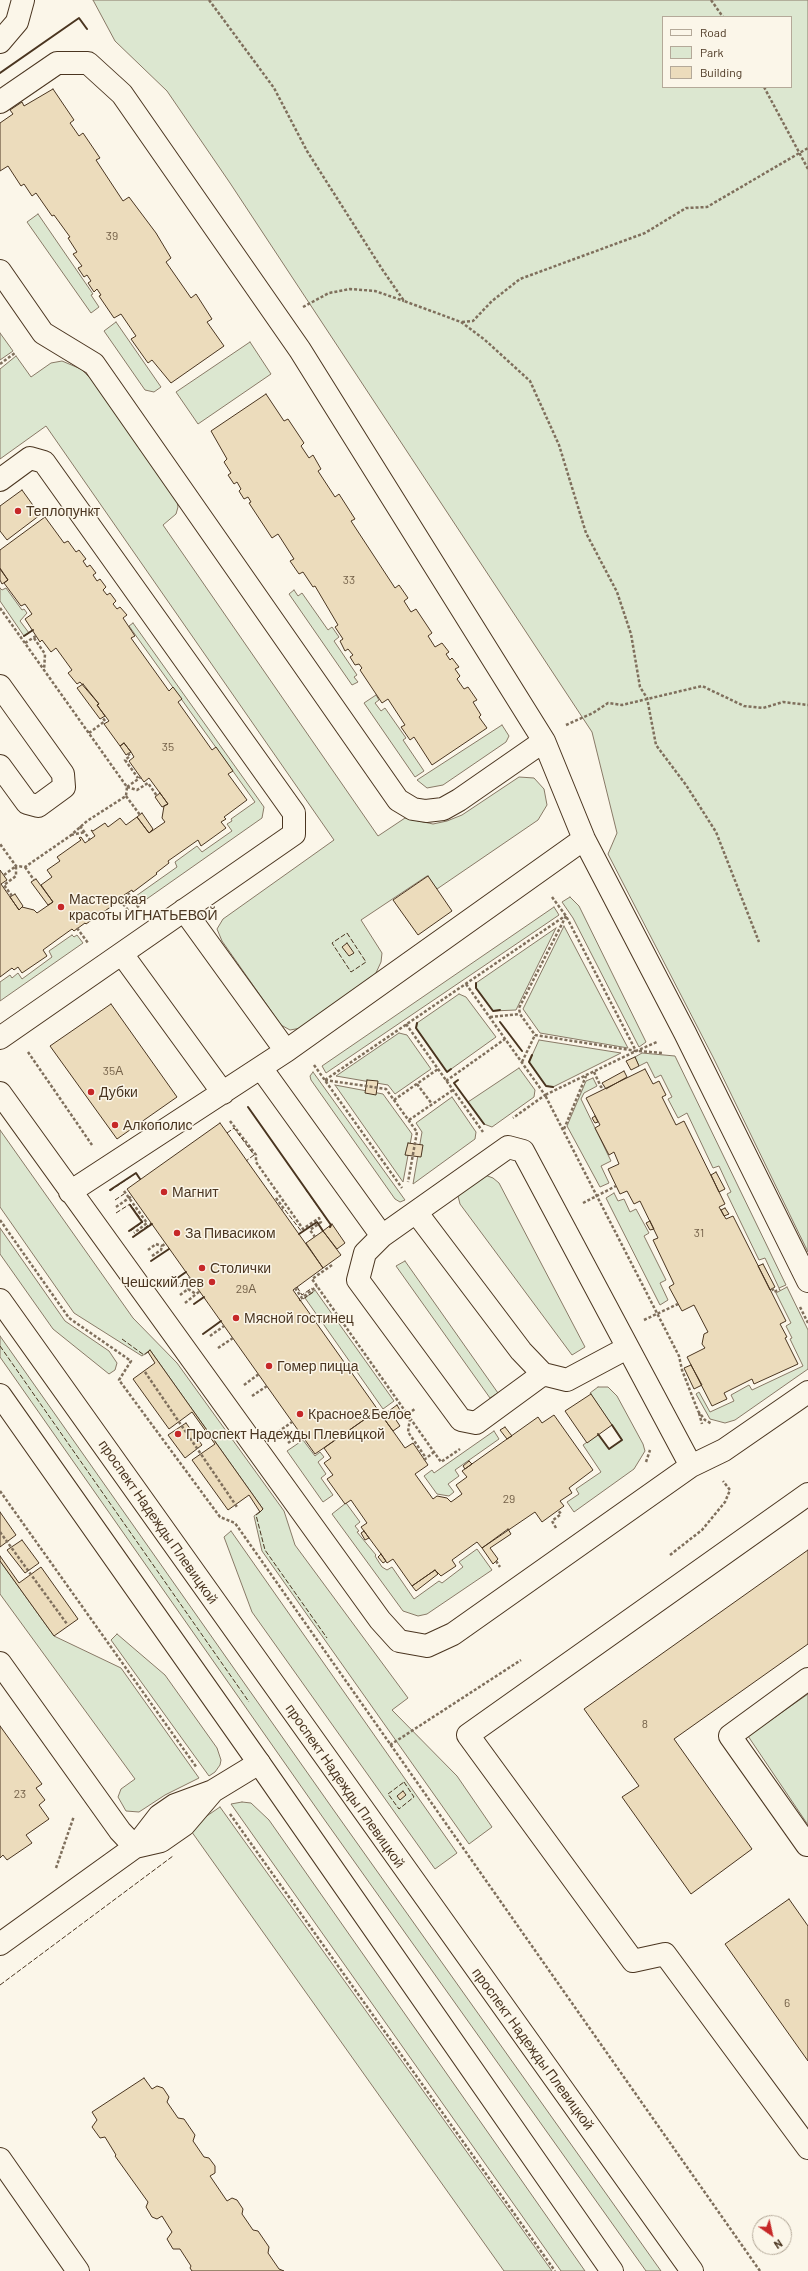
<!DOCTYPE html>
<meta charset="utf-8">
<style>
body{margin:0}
#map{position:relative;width:808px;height:2271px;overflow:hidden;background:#fbf6e9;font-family:Barlow,sans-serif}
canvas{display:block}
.legend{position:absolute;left:662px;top:16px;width:130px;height:72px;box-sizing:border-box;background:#fbf6e9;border:1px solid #b4a999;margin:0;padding:5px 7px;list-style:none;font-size:12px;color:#4a3520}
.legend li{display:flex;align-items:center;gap:8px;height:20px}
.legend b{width:20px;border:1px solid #b4a999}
.north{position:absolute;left:752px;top:2215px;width:40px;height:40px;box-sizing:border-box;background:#fbf6e9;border:1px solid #b4a999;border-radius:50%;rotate:146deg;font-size:11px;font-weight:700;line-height:16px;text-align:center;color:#4a3520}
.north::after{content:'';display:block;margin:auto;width:14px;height:18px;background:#c62828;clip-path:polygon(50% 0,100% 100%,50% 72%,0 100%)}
</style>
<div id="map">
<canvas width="808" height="2271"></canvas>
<ul class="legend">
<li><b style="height:5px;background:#fbf6e9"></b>Road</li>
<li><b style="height:11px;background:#dce7d0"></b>Park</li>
<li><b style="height:11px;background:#ecdcbc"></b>Building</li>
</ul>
<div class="north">N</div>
</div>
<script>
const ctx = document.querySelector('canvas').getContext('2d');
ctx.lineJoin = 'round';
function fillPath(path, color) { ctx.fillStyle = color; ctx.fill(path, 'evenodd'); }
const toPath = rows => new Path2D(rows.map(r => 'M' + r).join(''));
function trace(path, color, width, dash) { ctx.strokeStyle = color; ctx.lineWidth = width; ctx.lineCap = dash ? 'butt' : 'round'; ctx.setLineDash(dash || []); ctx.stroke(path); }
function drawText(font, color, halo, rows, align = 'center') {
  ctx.font = font + ' Barlow,sans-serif'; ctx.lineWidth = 3; ctx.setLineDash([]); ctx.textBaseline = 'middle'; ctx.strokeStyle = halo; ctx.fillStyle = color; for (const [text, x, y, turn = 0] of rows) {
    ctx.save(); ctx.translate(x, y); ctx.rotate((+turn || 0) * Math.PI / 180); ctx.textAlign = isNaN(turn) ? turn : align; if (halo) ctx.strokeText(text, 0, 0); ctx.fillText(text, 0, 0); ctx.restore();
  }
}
const green = toPath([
 [93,0,808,0,808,1252,713,1057,608,854,617,833,592,732,230,183,167,91,115,41,93,0],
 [663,17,791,17,791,87,663,87,663,17],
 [38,214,93,294,91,295,99,307,91,313,27,222,38,214],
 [116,322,161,387,154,392,145,390,104,331,116,322],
 [0,333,13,351,0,360,0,333],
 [250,342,271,374,198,424,176,392,250,342],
 [16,356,31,377,51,363,62,361,81,369,91,379,177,501,178,507,176,514,163,525,378,836,405,818,433,824,447,821,462,815,519,777,534,778,544,789,547,805,538,820,437,889,427,876,361,920,382,953,381,962,375,975,301,1028,290,1030,281,1025,222,941,217,929,223,919,334,840,46,426,0,459,0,369,16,356],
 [0,588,2,590,6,588,22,610,24,609,27,613,20,621,29,633,24,636,0,601,0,588],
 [294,590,298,596,302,593,328,630,332,627,339,637,334,641,357,675,354,677,358,682,352,685,289,594,294,590],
 [133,623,264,807,262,818,141,903,136,896,177,867,175,862,197,846,202,852,232,831,227,824,232,821,231,819,255,802,129,626,133,623],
 [376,695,379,700,375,703,381,711,385,708,406,738,403,740,424,771,415,777,364,703,376,695],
 [502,725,509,736,506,742,443,785,427,788,417,780,502,725],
 [570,897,579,906,646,1042,639,1047,573,918,562,902,570,897],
 [554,907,559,915,326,1073,322,1066,554,907],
 [564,926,628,1048,540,1033,523,1009,564,926],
 [556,928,516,1010,493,1011,476,988,476,983,556,928],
 [72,935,74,937,77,935,83,943,0,1001,0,982,10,975,12,978,18,973,22,979,52,957,49,951,72,935],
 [459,994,466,997,496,1037,447,1072,416,1028,417,1023,459,994],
 [399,1033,407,1035,431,1069,395,1094,388,1085,336,1076,399,1033],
 [539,1040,621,1053,553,1087,546,1086,529,1062,539,1040],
 [642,1053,675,1056,786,1285,779,1288,765,1258,759,1260,727,1194,731,1192,719,1166,713,1168,687,1113,678,1118,668,1099,672,1097,661,1075,655,1078,647,1062,639,1066,635,1057,642,1053],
 [519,1068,535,1090,534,1097,492,1127,484,1124,468,1102,519,1068],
 [313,1072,405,1200,400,1202,395,1199,311,1080,310,1076,313,1072],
 [593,1078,597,1086,584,1093,581,1099,611,1161,601,1166,609,1183,600,1187,567,1126,586,1081,593,1078],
 [335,1085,383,1094,412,1134,403,1182,335,1085],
 [452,1097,476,1132,475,1139,413,1184,422,1132,416,1123,452,1097],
 [0,1130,133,1318,177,1363,284,1511,295,1545,408,1698,392,1710,457,1776,492,1827,469,1844,262,1551,254,1516,263,1509,150,1350,142,1356,74,1313,0,1207,0,1130],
 [485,1175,493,1178,499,1183,585,1347,572,1355,460,1204,458,1196,462,1190,485,1175],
 [614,1193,618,1201,624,1199,630,1212,636,1209,649,1233,644,1236,666,1280,660,1283,668,1300,660,1305,606,1198,614,1193],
 [0,1228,65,1321,109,1351,117,1363,115,1370,109,1374,53,1329,0,1254,0,1228],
 [405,1261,498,1393,490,1398,396,1266,405,1261],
 [787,1287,808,1330,808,1369,735,1420,725,1423,710,1419,696,1394,699,1392,710,1412,734,1401,731,1395,749,1385,752,1390,803,1366,790,1339,792,1338,786,1326,791,1323,776,1293,787,1287],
 [315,1290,394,1401,383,1409,305,1298,315,1290],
 [0,1336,335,1812,661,2271,646,2271,324,1819,0,1357,0,1336],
 [598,1387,608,1387,617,1396,643,1444,645,1451,634,1469,574,1512,567,1502,579,1494,576,1489,601,1472,583,1445,598,1434,609,1449,622,1440,590,1393,598,1387],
 [494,1431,499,1439,455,1470,459,1476,448,1484,454,1492,449,1496,437,1494,424,1476,432,1470,434,1473,494,1431],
 [303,1440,315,1456,320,1452,324,1457,318,1462,326,1474,321,1478,333,1495,323,1502,287,1451,303,1440],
 [346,1503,360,1522,355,1526,359,1531,357,1532,376,1555,375,1556,382,1567,387,1570,392,1567,414,1599,439,1581,442,1583,463,1567,459,1562,477,1549,492,1570,427,1614,418,1616,403,1611,332,1514,346,1503],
 [231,1531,457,1853,435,1869,252,1612,224,1537,231,1531],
 [0,1561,54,1636,121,1668,199,1778,165,1795,139,1812,126,1811,118,1797,121,1789,135,1779,0,1594,0,1561],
 [117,1634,165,1675,217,1748,221,1760,220,1765,215,1772,209,1776,111,1640,117,1634],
 [808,1694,808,1825,748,1736,808,1694],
 [242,1802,251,1803,269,1820,585,2271,561,2271,231,1804,242,1802],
 [220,1807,552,2271,504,2271,189,1828,220,1807]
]);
fillPath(green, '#dce7d0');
trace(green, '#887966', 1);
const building = toPath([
 [53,89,74,120,70,123,79,136,83,133,100,158,96,160,123,201,129,197,156,233,171,258,166,262,191,298,196,294,212,319,207,322,224,346,171,383,152,360,148,363,131,339,136,336,121,314,114,318,99,296,101,295,97,289,94,292,88,283,91,281,87,275,84,277,78,268,82,266,73,254,77,252,68,238,70,237,54,215,52,216,36,193,32,196,24,184,21,186,8,166,0,171,0,123,13,114,10,110,22,102,24,106,53,89],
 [266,394,284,421,288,419,304,443,301,446,309,458,313,455,321,469,318,471,335,497,339,494,355,519,351,521,395,588,399,585,408,598,404,601,411,612,416,609,432,633,428,636,435,647,442,643,449,652,446,654,450,660,452,658,459,667,455,669,460,676,457,679,464,689,468,687,477,700,473,702,481,715,479,717,487,728,432,765,414,737,410,740,401,727,405,725,388,699,382,703,360,670,362,668,359,664,355,665,350,657,353,655,348,649,345,651,340,641,343,639,335,627,338,625,315,586,313,587,303,572,299,574,290,561,294,559,278,534,272,538,249,503,251,502,248,497,244,499,239,491,241,489,237,482,234,484,228,475,231,473,224,462,227,459,211,431,266,394],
 [22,490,40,515,7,540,0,531,0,506,22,490],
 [45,517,64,543,68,541,76,552,79,550,86,559,83,561,87,567,90,565,96,573,93,575,97,581,100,579,106,587,103,590,107,595,110,593,116,601,113,604,117,609,120,607,127,615,123,618,135,636,131,638,169,691,173,687,182,699,178,702,212,750,216,747,233,771,228,774,247,800,224,817,226,819,221,822,226,828,201,846,198,840,168,861,169,863,156,873,157,874,133,892,132,890,124,895,125,897,86,924,85,923,74,931,72,929,58,939,43,950,47,956,22,973,18,967,14,970,12,968,0,977,0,870,7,880,1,884,19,910,22,907,34,910,37,913,53,902,41,885,52,877,47,870,60,861,57,857,81,840,79,838,81,837,85,843,95,836,91,830,93,831,105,823,108,827,120,818,126,825,137,817,149,833,165,822,162,818,164,806,168,804,149,778,144,782,129,761,134,757,131,752,124,743,120,746,104,724,109,721,97,705,99,704,80,682,77,684,68,673,72,670,56,648,51,652,42,640,40,642,25,619,32,614,25,604,21,606,4,583,8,580,0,568,0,550,45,517],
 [0,569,8,580,2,584,0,580,0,569],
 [83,684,99,704,97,705,105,716,100,719,77,688,83,684],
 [124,743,131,752,126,755,120,746,124,743],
 [160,793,168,804,162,807,155,797,160,793],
 [142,813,153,829,149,833,137,817,142,813],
 [428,876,452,911,418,935,393,900,428,876],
 [36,879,53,902,48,905,31,882,36,879],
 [15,894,23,906,19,910,10,897,15,894],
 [347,943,354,953,349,956,342,947,347,943],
 [111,1004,177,1097,117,1139,50,1046,111,1004],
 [635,1057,639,1066,631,1070,626,1061,635,1057],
 [645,1069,653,1084,659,1081,666,1095,662,1097,676,1125,684,1121,725,1204,719,1207,726,1219,733,1216,786,1321,780,1324,787,1337,785,1338,798,1364,754,1384,752,1379,724,1393,727,1399,712,1406,687,1357,705,1348,702,1344,704,1334,708,1332,694,1305,682,1311,669,1287,674,1284,653,1240,658,1238,640,1201,634,1204,627,1191,620,1194,608,1169,619,1164,614,1152,609,1155,595,1128,600,1125,586,1098,645,1069],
 [624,1071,627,1077,606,1089,602,1083,624,1071],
 [367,1080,378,1081,376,1095,365,1093,367,1080],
 [595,1116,598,1122,595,1123,592,1118,595,1116],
 [220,1123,323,1268,293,1290,378,1410,315,1454,127,1189,220,1123],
 [408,1143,423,1145,421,1157,405,1155,408,1143],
 [716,1172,725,1189,719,1192,711,1175,716,1172],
 [725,1208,729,1214,724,1216,721,1210,725,1208],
 [650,1221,654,1229,650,1230,646,1223,650,1221],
 [332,1224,345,1243,337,1249,323,1231,332,1224],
 [323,1231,341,1255,323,1268,306,1243,323,1231],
 [763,1264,775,1287,770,1290,758,1266,763,1264],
 [150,1350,263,1509,260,1512,249,1495,228,1510,192,1460,215,1444,192,1412,169,1429,133,1379,155,1363,148,1352,150,1350],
 [691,1365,702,1385,694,1389,684,1368,691,1365],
 [591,1394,612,1425,587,1443,565,1411,591,1394],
 [397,1405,401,1412,394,1417,400,1426,393,1431,382,1416,397,1405],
 [378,1410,405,1448,413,1443,428,1465,415,1474,433,1499,437,1496,447,1498,451,1502,462,1494,456,1485,467,1477,462,1471,538,1417,542,1423,554,1415,593,1470,569,1488,572,1493,560,1501,564,1506,542,1522,535,1512,482,1548,477,1542,452,1560,456,1566,441,1576,435,1570,412,1586,393,1559,387,1563,381,1554,361,1527,367,1523,351,1500,345,1504,327,1479,333,1475,324,1463,331,1458,324,1448,378,1410],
 [186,1423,202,1445,185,1458,168,1435,186,1423],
 [505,1427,512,1436,507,1439,500,1430,505,1427],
 [469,1461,472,1464,465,1469,463,1466,469,1461],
 [0,1512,16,1535,0,1547,0,1512],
 [508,1529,511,1534,490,1548,498,1559,493,1564,482,1548,508,1529],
 [364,1531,369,1538,365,1540,361,1533,364,1531],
 [22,1540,39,1563,25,1573,7,1550,22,1540],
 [808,1550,808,1644,674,1739,752,1849,691,1894,622,1797,639,1786,584,1709,808,1550],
 [381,1554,386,1561,383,1563,378,1557,381,1554],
 [0,1556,19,1583,41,1567,78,1619,54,1636,0,1561,0,1556],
 [435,1570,438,1574,416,1591,412,1586,435,1570],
 [0,1726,42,1784,36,1788,45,1800,39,1805,49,1819,26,1835,32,1843,7,1860,3,1855,0,1858,0,1726],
 [403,1791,406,1795,400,1800,397,1796,403,1791],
 [789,1899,808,1926,808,2061,725,1944,789,1899],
 [144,2078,152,2089,157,2086,163,2088,169,2097,167,2102,178,2118,184,2119,195,2135,193,2141,204,2157,209,2158,215,2166,215,2173,210,2176,227,2201,232,2198,237,2200,243,2209,242,2214,253,2230,258,2231,269,2247,268,2253,279,2269,284,2271,192,2271,190,2268,191,2266,180,2249,173,2249,167,2239,172,2232,162,2216,157,2219,152,2217,146,2207,148,2202,115,2156,116,2155,105,2137,100,2138,92,2127,97,2120,92,2112,144,2078]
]);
fillPath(building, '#ecdcbc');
trace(building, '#4a3520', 1);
const minor = toPath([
 [0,42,17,22,23,0],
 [0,102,57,63,88,63,122,94,300,350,544,741,584,839,685,1033,808,1281],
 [0,271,43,333,94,364,398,800,413,809,426,811,443,809,459,800,544,741],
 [0,480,30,458,44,462,294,813,294,834,0,1038],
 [0,686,63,774,64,787,38,806,27,803,0,766],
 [184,910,286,1051],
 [122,954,223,1093],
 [261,1068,382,1236,365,1253,358,1280,461,1420,476,1423,543,1374,567,1380,627,1348],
 [0,1093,380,1620,399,1641,427,1646,453,1634,691,1466,724,1450,808,1392],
 [70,1192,286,1051,584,839],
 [416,1212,521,1351,543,1374],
 [382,1236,508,1147,523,1151,691,1466],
 [808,1494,468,1735,633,1961,665,1954,808,2148],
 [0,1663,120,1831,135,1847,159,1816,175,1805,213,1791],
 [807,1845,730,1736,808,1679],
 [0,1944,135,1847,161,1841,184,1825,213,1791,259,1763],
 [0,2159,78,2271]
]);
const major = toPath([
 [0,1300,692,2271],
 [0,1395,259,1763,612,2271]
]);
trace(minor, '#4a3520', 24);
trace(major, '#4a3520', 24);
trace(toPath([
 [209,0,274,88,307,151,382,269,404,301,461,322,485,340,530,381,559,445,586,533,617,592,631,634,640,687,647,698,656,745,686,785,716,832,759,942],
 [711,0,723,17],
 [764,87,808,169],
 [303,307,329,293,350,289,375,291,404,301],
 [462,322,473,321,492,301,520,279,645,233,686,208,707,207,808,148],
 [0,364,15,353],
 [0,608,127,787,126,796,87,821,70,836,25,867,16,866,0,844],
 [34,638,45,654,44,671],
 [25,643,36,636],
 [566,725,593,713,608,703,622,705,702,686,744,706,763,708,783,702,808,705],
 [89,733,105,721,102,717],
 [128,753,130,756,125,760,138,778],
 [127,787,137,790,148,783,157,796],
 [127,787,141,777],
 [126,796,140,815],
 [80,826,90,840],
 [71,835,85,832],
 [25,867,34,880],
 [4,875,16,866],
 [128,893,139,908],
 [12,896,4,885,16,876,16,866],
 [552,897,566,916,636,1051,657,1042],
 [120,900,131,914],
 [566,916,519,1008,520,1014,535,1035,636,1051,545,1095,679,1356,682,1370,698,1411,705,1420,712,1424],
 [77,928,88,943],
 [466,984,545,1095,513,1118],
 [490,1017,520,1014],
 [406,1024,483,1132],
 [639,1051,662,1053],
 [28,1052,92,1145],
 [522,1062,535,1035],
 [314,1065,402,1188],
 [594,1072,601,1087,604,1085],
 [325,1080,565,916],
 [325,1080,386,1089,417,1132,408,1182],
 [446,1081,505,1039],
 [417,1084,432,1104],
 [394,1100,438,1069],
 [409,1120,453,1090],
 [230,1121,256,1155,256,1162,303,1229,319,1218,321,1222,310,1230,315,1237],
 [564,1129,586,1076],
 [124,1191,147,1223,134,1233],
 [276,1198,284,1209,282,1210],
 [583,1203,616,1186],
 [116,1207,132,1196],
 [0,1220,69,1318,131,1361,119,1380,220,1517,235,1523,760,2271],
 [148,1250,156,1244,162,1246],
 [152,1256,161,1250,162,1246,166,1243],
 [332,1265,312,1279,410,1418,408,1432,426,1458],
 [176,1287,190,1278],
 [295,1288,302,1298,317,1286],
 [772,1288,774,1292,780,1289],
 [188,1289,196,1294],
 [180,1295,188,1289,187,1281],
 [185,1303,200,1291],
 [800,1307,808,1323],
 [644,1320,678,1304],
 [210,1336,224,1326],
 [218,1348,233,1338],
 [145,1372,237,1507],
 [244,1385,259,1374],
 [252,1396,267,1386],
 [699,1413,702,1424],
 [408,1414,416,1408],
 [410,1418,441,1462,460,1449],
 [278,1432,292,1422],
 [288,1443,300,1434],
 [424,1460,434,1452],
 [646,1462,650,1450],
 [0,1491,197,1768],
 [556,1528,552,1521,561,1514,558,1510],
 [0,1532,67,1624],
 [670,1555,702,1530,725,1502,730,1490,723,1481],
 [496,1561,500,1567],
 [390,1745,521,1660],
 [230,1814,555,2271],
 [56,1868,74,1816]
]), '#7f6f5c', 2.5, [3, 2]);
trace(minor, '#fbf6e9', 22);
trace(major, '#fbf6e9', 22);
trace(toPath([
 [347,933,366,962,351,972,332,943,347,933],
 [227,1133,234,1128,254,1155,246,1161],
 [306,1190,331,1225,329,1227],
 [110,1191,136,1173,140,1179],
 [115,1200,124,1194],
 [285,1210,302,1232],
 [116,1213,130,1204,143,1222,129,1232],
 [133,1237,151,1223],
 [297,1287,302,1295,312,1288],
 [299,1298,300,1301,315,1291],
 [122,1339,144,1355,148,1352],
 [0,1346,249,1702],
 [260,1512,256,1515,265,1550,327,1638],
 [404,1782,414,1797,399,1809,388,1794,404,1782],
 [0,1985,173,1856]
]), '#4a3520', 1, [5, 2]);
trace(toPath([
 [0,73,79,18,87,29],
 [24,636,33,630],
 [476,983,476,988,493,1011,500,1010],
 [500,1022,522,1051],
 [417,1023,416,1028,447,1072,451,1069],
 [532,1055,529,1062,546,1086,553,1087],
 [458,1080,454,1083,484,1124],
 [248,1107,331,1225,330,1227],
 [110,1190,136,1173,140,1179],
 [129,1231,142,1222,130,1205],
 [299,1234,317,1222,323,1231],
 [133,1237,152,1224],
 [151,1261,169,1249],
 [176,1279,186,1272],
 [194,1304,204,1297],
 [203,1334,221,1321],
 [598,1434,609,1449,622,1440,612,1425]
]), '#4a3520', 2);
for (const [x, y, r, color] of [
 [18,511,4,"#c62828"],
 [61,907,4,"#c62828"],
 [91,1092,4,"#c62828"],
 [115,1125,4,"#c62828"],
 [164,1192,4,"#c62828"],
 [177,1233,4,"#c62828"],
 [202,1268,4,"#c62828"],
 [212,1282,4,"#c62828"],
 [236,1318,4,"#c62828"],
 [269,1366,4,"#c62828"],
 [300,1414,4,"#c62828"],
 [178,1434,4,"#c62828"]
]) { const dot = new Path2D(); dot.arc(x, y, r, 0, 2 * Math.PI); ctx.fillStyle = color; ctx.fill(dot); trace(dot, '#fbf6e9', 1.5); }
drawText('12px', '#725f47', null, [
 ["39",112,236],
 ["33",349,580],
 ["35",168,747],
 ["35А",113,1071],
 ["31",699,1233],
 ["29А",246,1289],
 ["29",509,1499],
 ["8",645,1724],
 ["23",20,1794],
 ["6",787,2003]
]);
drawText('14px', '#4a3520', '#fbf6e9', [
 ["Теплопункт",26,511],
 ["Мастерская",69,899],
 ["красоты ИГНАТЬЕВОЙ",69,915],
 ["Дубки",99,1092],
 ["Алкополис",123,1125],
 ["Магнит",172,1192],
 ["За Пивасиком",185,1233],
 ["Столички",210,1268],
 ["Чешский лев",204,1282,"right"],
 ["Мясной гостинец",244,1318],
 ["Гомер пицца",277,1366],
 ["Красное&Белое",308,1414],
 ["Проспект Надежды Плевицкой",186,1434]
], 'left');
drawText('14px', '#4a3520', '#fbf6e9', [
 ["проспект Надежды Плевицкой",158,1522,55],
 ["проспект Надежды Плевицкой",345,1786,55],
 ["проспект Надежды Плевицкой",533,2049,54]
]);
</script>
